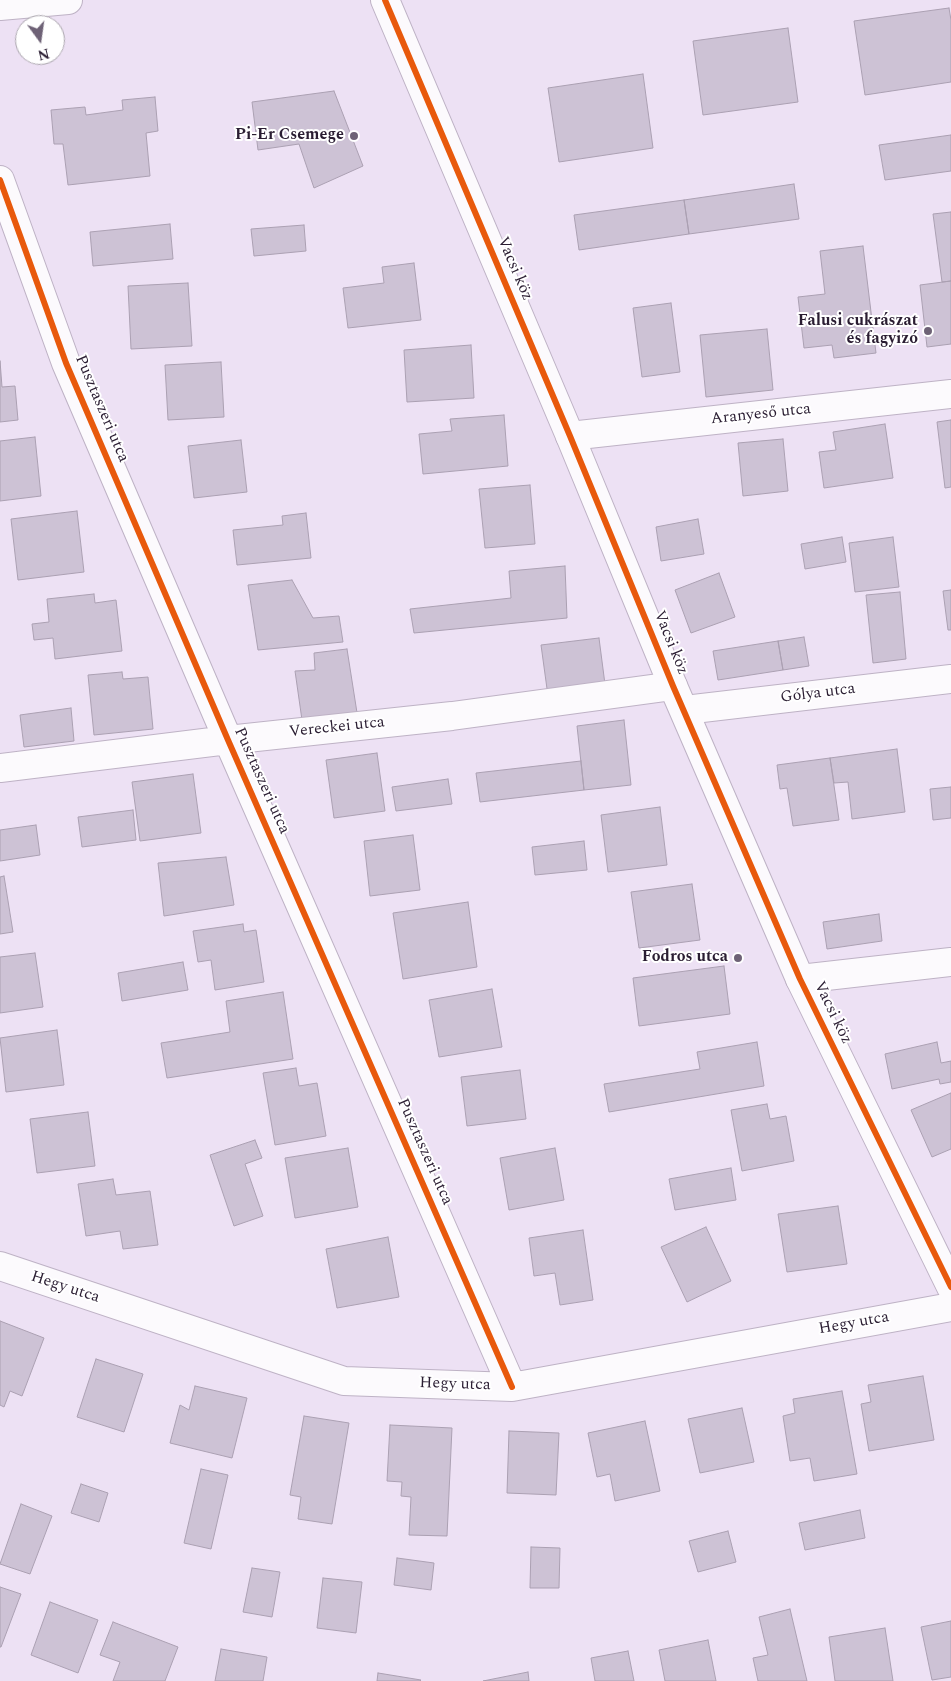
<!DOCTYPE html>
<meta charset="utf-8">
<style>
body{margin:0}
#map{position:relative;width:951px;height:1681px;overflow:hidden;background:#ede1f4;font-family:Spectral,serif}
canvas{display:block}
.north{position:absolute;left:15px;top:15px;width:50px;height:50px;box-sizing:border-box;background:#fff;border:1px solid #aaa5ad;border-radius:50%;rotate:166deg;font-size:14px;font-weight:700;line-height:20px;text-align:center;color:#2a1d32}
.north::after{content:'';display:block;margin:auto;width:18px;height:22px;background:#6e6276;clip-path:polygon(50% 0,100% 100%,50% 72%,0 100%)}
</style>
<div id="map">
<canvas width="951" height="1681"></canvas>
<div class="north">N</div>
</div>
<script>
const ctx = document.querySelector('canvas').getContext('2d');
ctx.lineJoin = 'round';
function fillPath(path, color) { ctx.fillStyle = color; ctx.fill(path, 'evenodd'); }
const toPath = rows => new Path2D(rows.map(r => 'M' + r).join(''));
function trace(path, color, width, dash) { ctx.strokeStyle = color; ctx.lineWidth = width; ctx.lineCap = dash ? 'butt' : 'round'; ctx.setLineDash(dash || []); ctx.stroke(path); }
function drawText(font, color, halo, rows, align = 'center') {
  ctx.font = font + ' Spectral,serif'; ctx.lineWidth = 4; ctx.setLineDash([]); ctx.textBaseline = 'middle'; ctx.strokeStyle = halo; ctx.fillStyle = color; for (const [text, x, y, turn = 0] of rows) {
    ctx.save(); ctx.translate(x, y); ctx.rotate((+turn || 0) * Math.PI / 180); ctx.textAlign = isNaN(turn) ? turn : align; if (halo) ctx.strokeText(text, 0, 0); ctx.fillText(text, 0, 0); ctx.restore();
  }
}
const building = toPath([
 [949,8,951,20,951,82,865,95,854,21,949,8],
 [788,28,798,102,703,115,693,41,788,28],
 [643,74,653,148,559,162,548,88,643,74],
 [334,91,363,166,314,188,299,144,258,150,252,102,334,91],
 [155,97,158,131,146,133,150,176,68,185,63,144,54,144,51,110,85,107,86,115,123,110,122,100,155,97],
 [951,135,951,171,885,180,879,145,951,135],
 [794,184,799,219,689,234,684,200,794,184],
 [684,200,689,234,579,250,574,215,684,200],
 [951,212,951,281,942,282,933,214,951,212],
 [170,224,173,259,93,266,90,232,170,224],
 [304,225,306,251,254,256,251,229,304,225],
 [863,246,876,353,834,358,832,345,804,348,798,297,825,294,820,251,863,246],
 [414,263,421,320,348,328,343,288,384,283,382,267,414,263],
 [951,281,951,344,927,347,920,285,951,281],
 [188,283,192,346,131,349,128,286,188,283],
 [671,303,680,372,642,377,633,308,671,303],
 [767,329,773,390,706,397,700,335,767,329],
 [471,345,474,398,407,402,404,350,471,345],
 [0,361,2,387,15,386,18,420,0,422,0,361],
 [221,362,224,417,168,420,165,365,221,362],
 [504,415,508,466,423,474,419,434,452,431,450,419,504,415],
 [951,420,951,487,945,488,937,422,951,420],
 [885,424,893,478,824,488,819,452,836,450,833,432,885,424],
 [35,437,41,496,0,501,0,441,35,437],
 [783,439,788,491,743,496,738,443,783,439],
 [241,440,247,492,194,498,188,446,241,440],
 [530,485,535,544,485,548,479,489,530,485],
 [77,511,84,572,18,580,11,519,77,511],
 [306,513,311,558,237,565,233,530,283,525,282,516,306,513],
 [698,519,704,554,661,561,656,527,698,519],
 [842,537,846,562,805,569,801,544,842,537],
 [893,537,899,587,855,592,849,543,893,537],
 [565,566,567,618,414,633,410,609,511,598,509,571,565,566],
 [719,573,735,617,691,633,675,590,719,573],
 [292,580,313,618,339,616,343,642,258,650,248,585,292,580],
 [951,590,951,630,948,630,943,591,951,590],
 [900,592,906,659,873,663,866,595,900,592],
 [94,594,95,603,116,600,122,651,55,659,53,638,34,640,32,624,49,622,47,599,94,594],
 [804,637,809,666,783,670,778,641,804,637],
 [599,638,606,692,548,696,541,645,599,638],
 [778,641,783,670,718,680,713,651,778,641],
 [347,649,358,719,303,727,295,671,315,670,314,653,347,649],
 [122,672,123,679,148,677,153,729,94,735,88,675,122,672],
 [71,708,74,741,24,747,20,715,71,708],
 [624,720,631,785,584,790,577,726,624,720],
 [897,749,905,812,852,819,848,782,834,783,830,758,897,749],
 [377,753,385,811,334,818,326,760,377,753],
 [830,758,839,820,793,826,787,788,780,789,777,765,830,758],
 [581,761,584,790,480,802,476,773,581,761],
 [193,774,201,833,140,841,132,782,193,774],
 [448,779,452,804,396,811,392,787,448,779],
 [951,787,951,818,933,820,930,789,951,787],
 [660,807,667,865,608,872,601,815,660,807],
 [133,810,136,840,82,847,78,817,133,810],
 [36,825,40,855,0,861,0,830,36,825],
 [413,835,420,890,370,896,364,841,413,835],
 [584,841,587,870,535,875,532,847,584,841],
 [226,857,234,905,164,916,158,863,226,857],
 [4,876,13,932,0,934,0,877,4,876],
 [692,884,700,940,639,948,631,892,692,884],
 [468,902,477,967,403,979,393,913,468,902],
 [879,914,882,941,827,949,823,922,879,914],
 [243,924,244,932,256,930,264,982,215,990,211,960,198,962,193,931,243,924],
 [35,953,43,1007,0,1013,0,957,35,953],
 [183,962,188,990,122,1001,118,973,183,962],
 [724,966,730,1014,639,1026,633,978,724,966],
 [492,989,502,1047,439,1057,429,1000,492,989],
 [283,992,293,1059,167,1078,161,1043,230,1032,226,1001,283,992],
 [57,1030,64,1085,6,1092,0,1038,57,1030],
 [757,1042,764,1086,609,1112,604,1084,700,1069,697,1052,757,1042],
 [937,1042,941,1063,951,1061,951,1082,940,1084,939,1079,892,1089,885,1054,937,1042],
 [296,1068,299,1086,317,1083,326,1136,275,1145,263,1073,296,1068],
 [520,1070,526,1119,467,1126,461,1077,520,1070],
 [951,1093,951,1149,932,1157,911,1110,951,1093],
 [767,1104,770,1119,786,1116,794,1161,742,1171,731,1110,767,1104],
 [88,1112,95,1166,37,1173,30,1119,88,1112],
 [255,1140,262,1158,245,1164,263,1216,234,1226,210,1155,255,1140],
 [348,1148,358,1207,295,1218,285,1158,348,1148],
 [555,1148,564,1200,509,1210,500,1158,555,1148],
 [731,1168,736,1200,675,1210,669,1179,731,1168],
 [113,1179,116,1195,150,1191,158,1245,123,1249,120,1231,86,1236,78,1184,113,1179],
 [838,1206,847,1264,787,1272,778,1214,838,1206],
 [706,1227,731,1281,687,1302,661,1247,706,1227],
 [583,1230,593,1300,560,1305,555,1273,534,1276,529,1238,583,1230],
 [388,1237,399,1297,337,1308,326,1249,388,1237],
 [0,1321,44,1338,22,1396,10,1391,4,1407,0,1405,0,1321],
 [96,1359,143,1374,124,1432,77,1417,96,1359],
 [923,1376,934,1440,869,1451,861,1404,871,1402,868,1385,923,1376],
 [195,1386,247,1398,232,1458,170,1443,180,1405,189,1410,195,1386],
 [842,1391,857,1474,814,1481,810,1458,790,1461,783,1416,795,1413,793,1399,842,1391],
 [742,1408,754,1462,700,1473,688,1419,742,1408],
 [304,1416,349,1423,332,1524,298,1519,301,1497,290,1495,304,1416],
 [645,1421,660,1491,615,1501,610,1474,597,1477,588,1433,645,1421],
 [390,1425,452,1428,447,1536,409,1535,411,1497,401,1496,402,1482,387,1481,390,1425],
 [509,1431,559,1433,556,1495,507,1493,509,1431],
 [201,1469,228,1475,211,1549,184,1543,201,1469],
 [81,1484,108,1493,99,1522,71,1513,81,1484],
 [21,1504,52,1516,30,1574,0,1564,21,1504],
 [860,1510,865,1538,805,1550,799,1523,860,1510],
 [728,1531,736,1562,698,1572,689,1541,728,1531],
 [531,1547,560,1548,559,1588,530,1588,531,1547],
 [397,1558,434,1563,431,1590,394,1585,397,1558],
 [252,1568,280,1572,272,1617,243,1612,252,1568],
 [323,1578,362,1582,356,1633,317,1628,323,1578],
 [0,1587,21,1594,1,1647,0,1647,0,1587],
 [50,1602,98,1620,78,1673,31,1655,50,1602],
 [790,1609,807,1681,758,1681,753,1658,768,1655,759,1617,790,1609],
 [951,1621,951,1677,932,1680,921,1627,951,1621],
 [113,1622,178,1647,165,1681,113,1681,120,1662,100,1655,113,1622],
 [885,1628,893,1681,835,1681,829,1637,885,1628],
 [708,1640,716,1681,665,1681,659,1650,708,1640],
 [221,1649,267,1657,263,1681,215,1681,221,1649],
 [628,1651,634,1681,595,1681,591,1658,628,1651],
 [528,1672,529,1681,483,1681,528,1672],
 [378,1673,421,1680,420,1681,377,1681,378,1673]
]);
fillPath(building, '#cdc2d5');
trace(building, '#aba0b2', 1);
const minor = toPath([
 [0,180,66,363,228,740,512,1387],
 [570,436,951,394],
 [685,710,951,679],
 [0,768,228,740,452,716,673,686],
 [800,979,951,962],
 [0,1266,344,1381,512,1387,951,1307]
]);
const tertiary = toPath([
 [385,0,570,436,673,686,800,979,951,1287],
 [0,6,68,0]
]);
trace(minor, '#beb2c5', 30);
trace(tertiary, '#beb2c5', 30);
trace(minor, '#fcfafd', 28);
trace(tertiary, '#fcfafd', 28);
trace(toPath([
 [385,0,570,436,673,686,800,979,951,1287],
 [0,180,66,363,228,740,512,1387]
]), '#e8590c', 6);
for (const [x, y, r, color] of [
 [354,136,5,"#6e6276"],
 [928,331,5,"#6e6276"],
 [738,958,5,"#6e6276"]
]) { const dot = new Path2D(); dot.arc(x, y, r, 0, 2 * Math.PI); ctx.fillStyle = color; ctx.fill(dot); trace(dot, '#fff', 2); }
drawText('bold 16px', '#2a1d32', '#fff', [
 ["Pi-Er Csemege",344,136],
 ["Falusi cukrászat",918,322],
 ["és fagyizó",918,340],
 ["Fodros utca",728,958]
], 'right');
drawText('16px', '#2a1d32', '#fff', [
 ["Vacsi köz",514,269,67],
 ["Pusztaszeri utca",101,409,67],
 ["Aranyeső utca",761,415,-6],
 ["Vacsi köz",670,643,68],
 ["Gólya utca",818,694,-7],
 ["Vereckei utca",337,728,-6],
 ["Pusztaszeri utca",261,781,66],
 ["Vacsi köz",832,1013,64],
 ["Pusztaszeri utca",424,1152,66],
 ["Hegy utca",65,1288,18],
 ["Hegy utca",854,1324,-10],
 ["Hegy utca",455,1385,2]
]);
</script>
